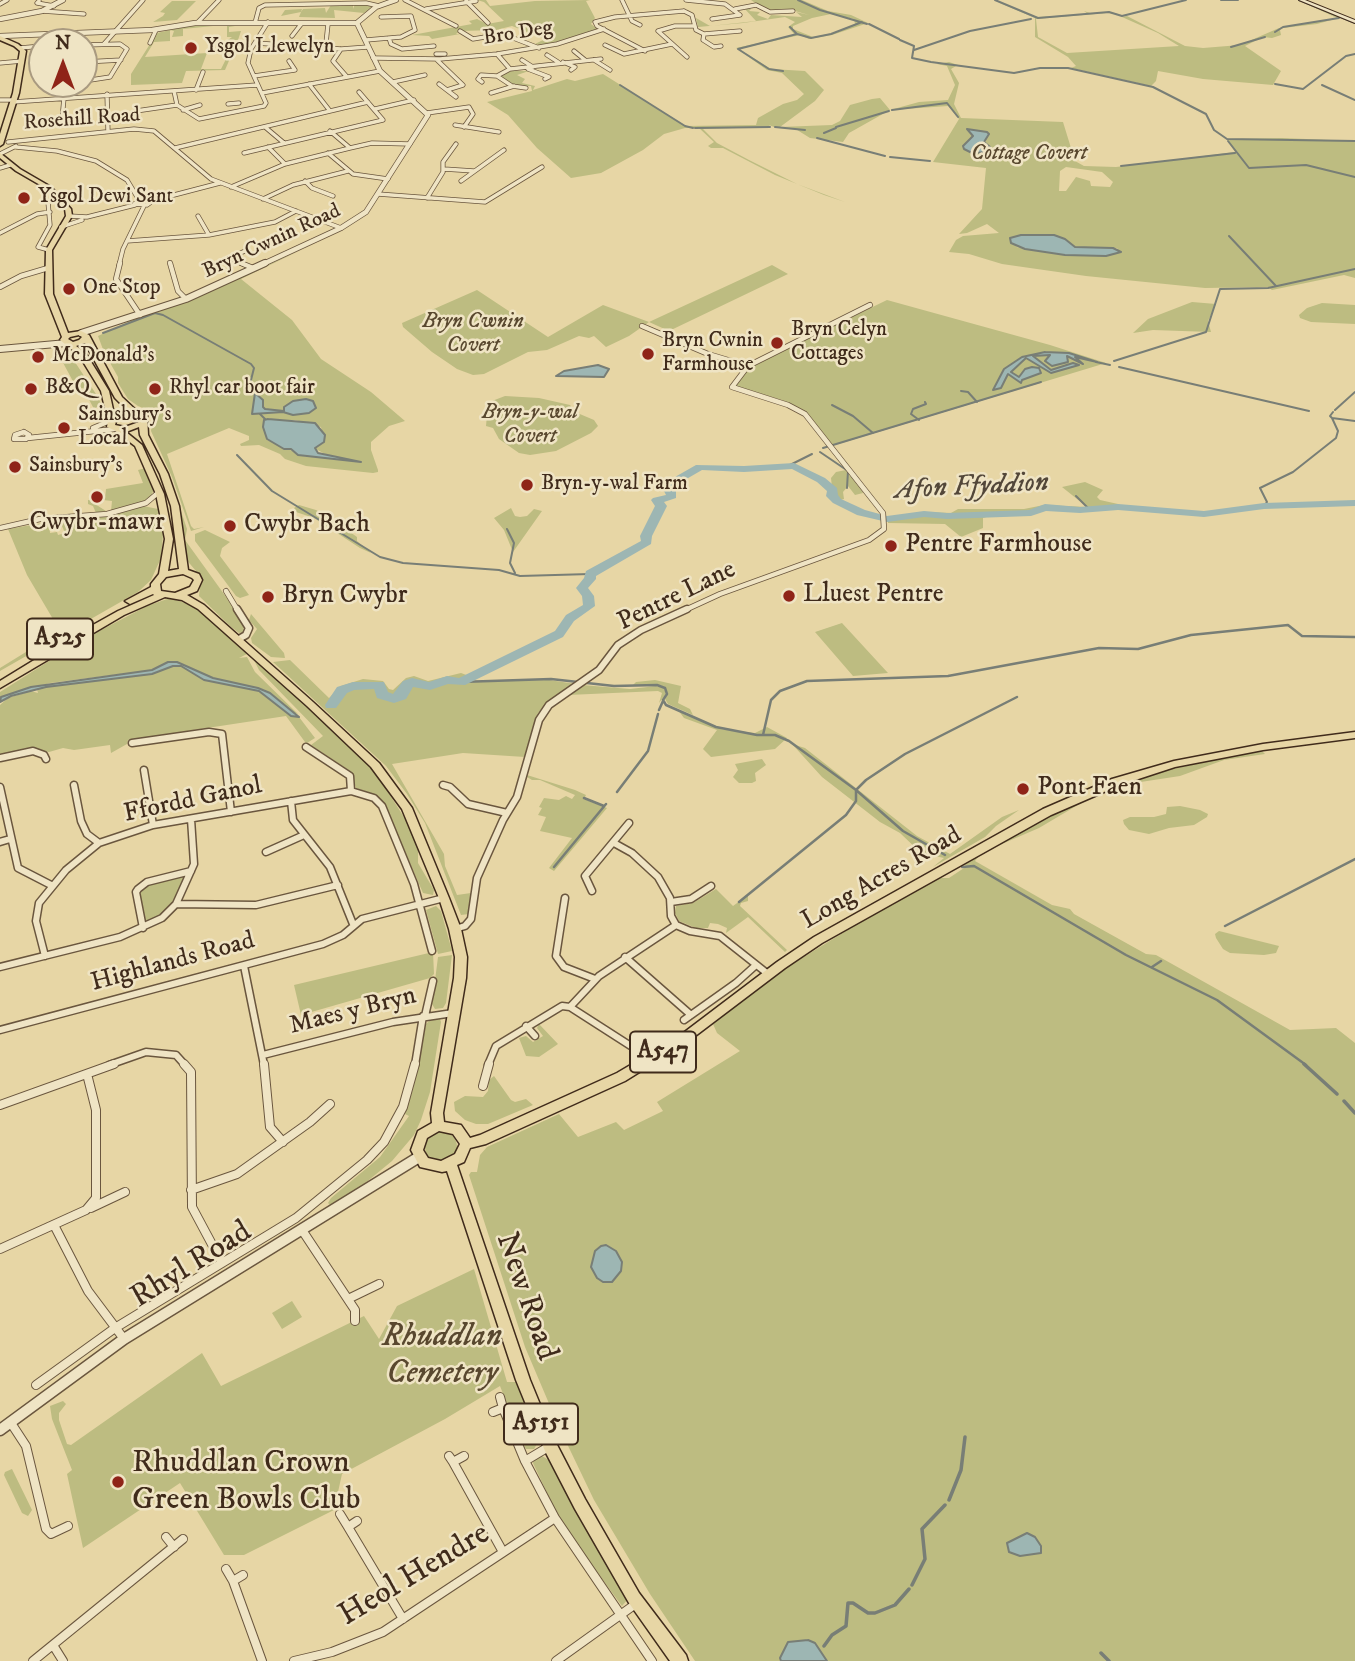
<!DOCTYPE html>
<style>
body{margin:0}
#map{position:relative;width:1355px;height:1661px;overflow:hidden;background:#e7d6a5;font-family:"IM FELL DW Pica",serif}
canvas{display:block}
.north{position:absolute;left:28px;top:28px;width:70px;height:70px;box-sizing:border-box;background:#efe4c4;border:2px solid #a99a80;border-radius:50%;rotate:0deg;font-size:19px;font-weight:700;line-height:28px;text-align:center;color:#402b1b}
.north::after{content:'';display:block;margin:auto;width:24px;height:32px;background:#8f2418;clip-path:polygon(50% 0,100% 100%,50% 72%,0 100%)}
</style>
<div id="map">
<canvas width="1355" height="1661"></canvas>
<div class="north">N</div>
</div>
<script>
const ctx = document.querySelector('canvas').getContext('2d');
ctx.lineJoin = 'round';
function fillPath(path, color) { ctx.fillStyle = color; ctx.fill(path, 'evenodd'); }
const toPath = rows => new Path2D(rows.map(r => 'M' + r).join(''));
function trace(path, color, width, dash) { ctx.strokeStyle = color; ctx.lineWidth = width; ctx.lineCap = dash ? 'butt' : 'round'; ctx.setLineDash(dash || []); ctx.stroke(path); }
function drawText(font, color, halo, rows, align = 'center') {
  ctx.font = font + ' "IM FELL DW Pica",serif'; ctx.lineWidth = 5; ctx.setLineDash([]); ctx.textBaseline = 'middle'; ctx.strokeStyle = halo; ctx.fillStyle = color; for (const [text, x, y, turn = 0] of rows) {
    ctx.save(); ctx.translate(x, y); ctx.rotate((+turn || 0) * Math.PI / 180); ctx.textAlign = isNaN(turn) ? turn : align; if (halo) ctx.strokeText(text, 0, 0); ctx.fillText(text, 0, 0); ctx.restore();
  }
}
fillPath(toPath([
 [477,0,486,0,490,6,535,1,590,0,586,1,595,18,591,24,598,29,566,41,539,45,535,44,545,39,512,26,496,30,460,31,456,34,460,34,432,39,429,36,412,35,472,24,469,21,477,19,487,24,504,21,484,2],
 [751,0,802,0,828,11,851,15,868,23,832,35,809,39,800,35,739,49,771,69,805,71,824,90,815,101,780,127,832,125,840,121,850,105,872,99,880,98,890,110,919,102,948,100,955,85,947,66,937,64,949,62,961,66,954,65,956,66,951,69,959,83,954,104,961,118,1063,122,1075,161,1084,166,1116,167,1235,152,1227,139,1282,138,1355,141,1355,278,1344,275,1272,290,1268,287,1205,288,1086,276,1002,264,969,254,949,252,956,240,963,236,999,233,987,224,967,233,959,234,982,209,986,168,933,162,959,119,948,106,890,110,849,133,843,142,810,138,794,128,774,127,769,125,771,127,703,129,717,143,749,160,797,184,845,202,824,195,775,175,723,148,711,148,708,146,714,142,699,128,685,128,664,134,643,150,601,173,571,178,537,148,508,115,487,102,532,91,531,86,517,86,500,79,500,75,511,71,529,71,517,75,525,79,522,83,535,86,533,90,567,79,575,81,603,74,686,126,756,125,758,118,783,104,797,100,804,94,782,73,767,70,736,48,795,35,788,27,795,22,785,17,743,23,698,27,696,18,710,26,756,21,744,8,748,7,751,9,749,11,760,12,757,15,768,19,771,15,802,17,796,12,809,15,788,9,776,12,762,8],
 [831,14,854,19,855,24,838,32,813,37,793,29,793,26,812,18],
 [1066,167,1102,172,1113,182,1110,187,1091,186,1090,181,1076,177,1066,191,1059,191,1060,171],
 [1054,235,1075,247,1118,248,1106,255,1080,255,1016,247,1036,236],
 [993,0,1037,17,1088,14,1084,11,1093,14,1110,12,1122,15,1108,13,1036,19,1038,37,1067,53,1179,46,1158,33,1122,17,1127,16,1185,46,1203,48,1240,45,1279,28,1337,18,1298,0,1342,17,1317,24,1283,28,1280,30,1281,35,1272,38,1263,37,1245,46,1281,71,1273,85,1203,79,1158,71,1156,81,1151,86,1071,68,1076,66,1068,57,1035,37,1035,18],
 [172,1,196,1,177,20,153,22,163,16,165,13,160,12],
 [353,4,353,9,355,4,373,6,364,13,334,10,335,18,299,17,301,12,281,16,285,10,302,9,301,12,303,9,325,8,326,13,331,5],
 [192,25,223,25,183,29,183,36,172,37,174,31,170,30,170,41,154,42,145,57,207,53,201,69,221,69,226,59,225,42,232,37,227,37,227,25,241,25,229,27,229,32,241,31,238,40,232,40,237,42,225,70,186,71,182,83,131,85,131,74,157,33],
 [303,249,241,279,292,320,321,359,371,392,405,421,389,426,371,442,371,450,378,470,378,472,373,473,306,466,285,459,280,454,259,445,241,446,240,444,249,440,249,436,229,428,167,454,191,526,194,529,204,527,191,531,172,477,151,431,153,417,158,414,138,406,128,399,118,383,118,377,104,352,98,336,132,320,194,299],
 [279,420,295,420,321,427,324,442,314,448,334,459,304,456,267,440,263,427],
 [772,265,788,274,669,331,649,322,629,336,606,347,594,336,589,338,579,336,547,350,528,352,484,374,473,375,457,369,432,352,403,327,402,323,477,290,548,337,603,305,649,322],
 [887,300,1050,345,1106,363,832,446,804,411,782,400,734,386,751,366],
 [1192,302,1216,304,1208,321,1211,332,1153,330,1133,333,1148,319],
 [1322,303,1355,305,1355,324,1311,322,1300,318,1299,315,1307,308],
 [65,347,96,394,103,407,100,405,94,409,83,388,78,389,75,385,61,359,70,356],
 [505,396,539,398,570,405,575,412,594,420,598,426,591,433,556,451,530,455,519,453,499,439,493,428,486,426,487,415,498,409,493,405,492,401],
 [146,468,154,489,150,499,111,511,112,501,103,500,95,504,106,511,96,513,93,506,88,504,88,500,105,499,106,489,143,483,138,470],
 [846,470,850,476,859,480,863,493,855,495,848,486,843,492,844,499,840,500,833,497,831,478,836,472],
 [1085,482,1103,490,1097,497,1100,500,1118,504,1120,507,1089,511,1048,508,1031,514,997,514,983,518,983,528,961,537,945,524,888,523,888,518,925,512,951,513,958,509,1024,509,1044,505,1087,507,1062,487],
 [299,505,316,510,336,522,357,537,357,541,371,553,360,548,314,518,296,512,294,508],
 [143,506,158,509,159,513,155,516,160,518,163,534,161,558,151,580,138,592,0,671,0,668,60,631,27,575,8,529,49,522,50,533,57,532,58,535,65,533,62,526,64,520,76,521,102,517],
 [511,508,515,516,520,517,527,516,534,509,542,511,513,552,504,530,494,518],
 [181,511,187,529,185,540,229,601,243,625,244,632,239,633,231,627,199,596,201,577,185,558],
 [205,530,230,542,222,548,220,556,249,595,240,598,236,596,195,541,195,534],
 [170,598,194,606,247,654,239,658,247,657,255,672,298,714,290,711,265,690,213,678,177,662,152,670,50,683,0,697,0,692,84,639,147,606],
 [251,614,284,653,285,658,271,657,252,643,251,638,257,629,249,620],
 [842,623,888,673,853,676,815,632],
 [252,656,374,770,409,825,418,846,418,863,434,890,433,895,423,893,383,801,371,793,356,788,350,771,311,745,323,736,259,670],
 [290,660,329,698,341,686,363,679,383,681,389,689,393,690,406,678,414,676,428,681,461,673,469,676,461,681,446,679,429,685,410,682,394,698,383,694,382,686,378,684,353,685,340,690,329,702,332,706,343,691,367,685,378,686,382,696,394,700,402,697,412,683,422,687,447,681,549,680,576,684,558,694,538,713,525,757,463,753,392,764,444,854,445,866,457,895,471,893,469,914,461,915,425,823,407,794,386,766,273,662],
 [173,666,181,666,204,680,259,691,291,716,299,717,315,738,307,743,305,742,286,716,128,740,127,744,111,753,110,745,74,750,63,748,49,752,26,748,0,755,0,705,8,698,31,691,38,693,37,689,46,687,152,674],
 [655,680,681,686,678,703,690,709,693,715,668,704,665,699,668,694,665,687,656,684,632,686,636,682],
 [582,685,630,689,656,686,664,688,666,694,659,703,662,693,658,691,568,695],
 [678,710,721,729,755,733,767,727,787,738,775,749,711,757,703,749,717,730,684,718],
 [792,744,805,748,917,836,950,854,1002,817,1019,810,996,826,985,837,933,867,944,858,921,853,900,833,880,822,822,777],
 [1261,750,1265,754,1224,760,1180,776,1134,783,1092,797,1159,772],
 [762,759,766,765,755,773,756,781,752,783,739,783,733,777,738,770,735,764],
 [527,775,575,790,586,795,584,799,607,808,554,871,549,868,572,838,540,831,546,817,538,815,542,808,539,807,544,798,559,800,566,796,572,799,575,795,540,780,532,780,527,777],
 [1088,799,1039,828,981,853,975,861,1052,905,1070,909,1074,914,1146,954,1156,955,1290,1030,1336,1028,1355,1043,1355,1661,695,1661,650,1594,594,1500,559,1427,525,1347,469,1175,471,1172,477,1172,480,1155,487,1147,559,1114,578,1137,616,1122,624,1130,663,1111,657,1102,740,1051,717,1033,713,1024,776,974,872,915,938,878,949,878,967,866,960,864,1052,813],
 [1180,806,1200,810,1208,814,1207,817,1194,825,1169,828,1149,834,1129,830,1124,824,1123,820,1130,817,1154,817,1166,814,1167,807],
 [181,875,185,878,169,908,158,918,144,921,140,891,148,885],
 [716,889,733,906,748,895,748,901,741,903,740,906,787,950,785,952,748,917,726,933,727,928,718,924,710,923,708,928,696,928,679,921,675,913,676,906,693,903],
 [436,906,441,911,452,951,438,954,426,910],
 [1219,931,1279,946,1276,953,1264,955,1230,953,1223,949,1216,938,1215,934],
 [433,952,434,974,430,978,301,1015,294,985],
 [452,955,446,1003,443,1008,435,1009,432,1004,438,957],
 [431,1019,440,1019,441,1022,430,1092,421,1120,414,1135,392,1161,364,1184,331,1206,328,1203,331,1198,380,1157,409,1116,405,1114,413,1089,426,1024],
 [539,1024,558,1044,539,1057,526,1056,519,1038,526,1036,533,1042,543,1036,537,1028],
 [494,1076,511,1100,515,1102,526,1099,533,1105,488,1124,476,1124,465,1120,455,1111,454,1102,465,1096,483,1097,488,1091,489,1080],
 '425 1147a16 16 0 1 1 32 0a16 16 0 1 1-32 0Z',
 [474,1269,507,1382,518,1382,540,1439,534,1449,526,1449,522,1442,500,1386,445,1419,342,1474,334,1510,244,1555,224,1555,180,1483,83,1548,67,1474,72,1470,52,1419,50,1406,63,1401,66,1404,59,1413,59,1420,67,1444,71,1445,202,1353,221,1386,364,1316,379,1339,397,1306],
 [292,1301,302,1317,282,1329,272,1313],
 [542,1456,554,1463,628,1599,622,1606,571,1537,555,1510,533,1463,534,1459],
 [12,1469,32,1510,28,1516,22,1513,4,1475,5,1472]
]), '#bdbc81');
const water = toPath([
 [967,129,987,132,989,134,984,142,990,147,989,152,972,153,964,149,963,146,973,136,967,129],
 [1021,235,1054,235,1065,239,1075,247,1113,248,1121,252,1106,256,1065,255,1025,249,1011,243,1010,238,1021,235],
 [1045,352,1069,353,1097,362,1075,357,1083,364,1067,356,1068,362,1052,366,1045,361,1050,355,1033,356,1051,370,1073,363,1079,365,1051,373,1026,358,1011,372,1019,377,1025,369,1032,367,1039,368,1041,373,1022,380,1021,383,1008,374,1001,388,993,390,1004,369,1022,357,1045,352],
 [598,365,609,369,604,377,556,376,564,371,598,365],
 [255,393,263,400,263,407,265,409,284,411,284,407,293,401,306,399,313,401,316,408,309,413,293,415,283,412,252,414,255,393],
 [268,419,315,423,325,435,324,442,315,448,318,453,361,462,298,455,291,449,284,449,267,439,263,427,264,420,268,419],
 [168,662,177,662,213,678,258,688,270,693,299,717,291,716,259,691,204,680,181,666,173,666,152,674,46,687,11,696,0,702,1,697,31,687,152,670,168,662],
 [606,1245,616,1251,622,1262,621,1271,612,1282,603,1282,597,1278,591,1267,595,1251,601,1246,606,1245],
 [1027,1533,1035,1537,1041,1546,1041,1553,1020,1556,1009,1552,1007,1543,1027,1533],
 [808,1640,815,1643,827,1661,781,1661,780,1658,788,1642,808,1640]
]);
fillPath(water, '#9db6b3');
trace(water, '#787e76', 2);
trace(toPath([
 [798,0,820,10,867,24],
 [995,0,1038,18,1109,12,1122,16,1186,0],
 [1221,0,1238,0],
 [1299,0,1355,23],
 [869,24,899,39],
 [790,27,797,34],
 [1275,32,1283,27,1339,18],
 [900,40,914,46,912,58,931,62,1014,73,1040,68,1068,68,1153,87,1206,114,1214,130,1227,139,1355,141],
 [1231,47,1265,37],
 [914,50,970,31,1031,19],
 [783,71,769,69,738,49,797,34,811,38,831,34,862,22],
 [1275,84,1303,89,1346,56,1355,54],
 [620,85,685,126,693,128],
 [1322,85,1355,100],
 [892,110,947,103,958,117],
 [775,127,805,130],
 [836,127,889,111],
 [695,128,770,127],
 [824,133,836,128],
 [817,138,885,156],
 [1228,141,1249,168,1306,165,1355,177],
 [890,157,930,161],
 [1121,166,1235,153],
 [1229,236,1276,286],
 [103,333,155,313,163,315,251,364,254,368,250,384,255,393],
 [1114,361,1206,332,1220,289,1268,288,1355,269],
 [1096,362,1110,365],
 [1119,367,1309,411],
 [961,391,968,392,977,402],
 [832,405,853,416,873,433],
 [1335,410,1355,392],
 [1333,412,1330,416,1332,418,1355,421],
 [260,414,265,419],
 [919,420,911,414,913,409,926,404,925,402],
 [823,448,1041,382],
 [820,452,848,471,847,488],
 [237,455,272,491,380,557,403,563,499,570,520,576,590,574],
 [790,465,812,454],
 [1076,496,1090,510],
 [1264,506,1267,502,1260,488,1293,472,1336,438,1338,431,1332,418],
 [507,529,514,543,510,563,515,573]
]), '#787e76', 2);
trace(toPath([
 [460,682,551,679,614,686,657,685,665,688,667,694,663,700,666,705,716,727,757,735,775,735,789,741,856,790,903,831,945,855],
 [659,710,663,701],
 [763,735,771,700,780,691,807,681,948,676,1099,648,1138,649,1191,635,1288,625,1302,636,1355,637],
 [617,792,648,751,658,714],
 [584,798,604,806],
 [554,867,606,804],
 [962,867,974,866,1126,955,1217,1000,1306,1065],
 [739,902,846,815,856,801,856,790,866,780,905,754,1017,697],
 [1225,926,1355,859],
 [1152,967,1161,961]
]), '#787e76', 2.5);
trace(toPath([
 [1304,1064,1337,1094],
 [1344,1101,1355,1113],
 [949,1500,961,1470,965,1437],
 [912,1585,925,1559,922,1529,945,1505],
 [824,1646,832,1635,846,1626,848,1603,853,1603,868,1613,875,1613,895,1605,909,1589],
 [1101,1653,1109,1661]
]), '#787e76', 3.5);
fillPath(toPath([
 [794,463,825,478,837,488,838,495,841,499,865,510,887,516,924,511,947,513,1029,510,1045,504,1080,507,1118,504,1204,511,1264,503,1355,500,1355,506,1264,509,1204,517,1118,510,1080,513,1046,511,1031,516,947,519,924,517,887,522,857,515,833,503,826,496,827,491,817,482,792,469,744,472,702,470,683,481,676,491,676,498,664,502,667,506,652,536,651,544,596,576,596,579,588,588,594,596,595,606,574,621,563,637,465,685,448,684,430,690,413,687,406,699,394,703,377,698,374,689,354,690,347,693,336,708,326,708,325,705,337,687,353,682,384,682,388,692,393,694,403,681,412,678,429,682,447,676,459,678,555,631,566,615,583,605,582,596,576,588,584,578,586,571,641,541,640,536,655,506,651,500,653,498,666,495,664,491,675,477,696,465,744,466,794,463]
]), '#9db6b3');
const minorFar3 = toPath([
 [405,0,456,26],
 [622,0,632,21,640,25],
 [686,0,725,4,740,15,712,19],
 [39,1,37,3,54,6],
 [466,1,488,23],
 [0,4,7,0],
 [426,9,476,1],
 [735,9,756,5,770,12,793,11],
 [42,11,84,14],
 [684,11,692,15,696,30,704,34,740,31],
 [198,22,219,0],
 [255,23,259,8,265,5,366,3,379,6],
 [460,31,473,39,503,34,539,48],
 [704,34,703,40,714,47,721,46],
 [292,36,302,23],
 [389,38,391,44,402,49,434,46],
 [366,40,401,37,415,30,411,16,381,17],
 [150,43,156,30],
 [256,43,341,49,368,47],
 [104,44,143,0],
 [84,45,120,44,127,49,110,77,84,81],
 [605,45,624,54,672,44],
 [20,48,42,46],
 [322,48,326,43,328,24],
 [341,49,333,61,347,77],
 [574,51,585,60],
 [645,51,597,26,595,22,615,17,684,11],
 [436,54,445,54],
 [497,54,510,69],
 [547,55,558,62],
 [687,57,658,31,675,26,695,26],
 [373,58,440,59,497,54,557,44,604,29],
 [436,59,463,85,447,90],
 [522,60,533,67],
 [594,60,610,70],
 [84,62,121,60],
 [563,62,575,67,571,70],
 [0,63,22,61],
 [528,69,549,77,545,79],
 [254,76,295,70,289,61],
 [497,76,512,86,526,88],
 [393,82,425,75],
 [482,82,478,79,481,75,497,76,510,69,601,59],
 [309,84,330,111],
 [439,84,456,97],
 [196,90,203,72],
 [174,91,177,105,199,119,264,106,266,103,248,63,251,49,268,22],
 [262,93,380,71],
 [491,93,514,86],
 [107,94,108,132],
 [0,100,14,100],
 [13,102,257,85],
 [228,104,239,103],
 [375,109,414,100],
 [183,110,200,105],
 [136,111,177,105],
 [427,113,469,107,473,114,464,127],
 [62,119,64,98],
 [455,125,499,132],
 [265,127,284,143],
 [330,131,350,148],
 [8,142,134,129,154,131,211,179,341,228],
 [16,147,57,151,96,161,127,180,139,200],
 [268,147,285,164],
 [175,148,368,102],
 [244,153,383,120,359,92],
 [328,153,353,174,388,179],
 [0,154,16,146],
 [0,168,10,165],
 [444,169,474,171],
 [305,181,312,188,333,196],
 [461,181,504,150],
 [231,187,285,164,350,148,372,143,410,144],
 [378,194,485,202,542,167],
 [427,198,443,172,443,162,456,144],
 [147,199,151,202,147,205,134,204,147,199],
 [263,199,293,185,348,171],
 [151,201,220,183],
 [69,216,87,217,135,205],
 [198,216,209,235],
 [61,227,82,220],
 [0,233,37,214,50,212],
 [127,241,209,235,275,222,296,211],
 [49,250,38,247,50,225,48,202,59,196],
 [218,263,229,258],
 [119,265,123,249,144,206],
 [245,265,229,258,245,251]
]);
const minorFar2 = toPath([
 [120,263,116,279,140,315],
 [170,263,178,291,186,299],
 [241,263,253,268],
 [0,287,21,276,48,268],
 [642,326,708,354,748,366],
 [93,428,110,421],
 [24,432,29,435,26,439,14,439,15,435,24,432],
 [28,438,115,429],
 [0,528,40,519,107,514,146,503,159,492],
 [226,591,238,611],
 [683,611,720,594,869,540,884,529,883,513,805,414,788,405,732,387,748,366,870,305]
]);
const minorFar1 = toPath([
 [237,609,249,628,246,635,239,639],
 [132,743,209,732,222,734,231,812],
 [306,747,350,776,351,791,374,798,382,806,414,884,432,951],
 [0,758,33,751,44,755,46,759],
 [144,770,153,825],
 [74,785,81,821,87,834,99,843],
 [443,785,450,787,468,804,507,813],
 [0,787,18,868,51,885],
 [291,801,293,820,330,867,353,924],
 [0,842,10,839],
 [614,843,632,853,658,877,670,898,671,916,676,925,690,931,720,936,768,974],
 [266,852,304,835],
 [592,891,585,876,629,823],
 [565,898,556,956,564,967,595,979],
 [671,902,691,899,711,886],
 [176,904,194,864,191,819],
 [143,928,136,892,138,889,147,882,191,871],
 [455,929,465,926,471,919,477,878,503,820,517,797,539,720,549,705,599,670,618,645,641,630,687,609],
 [45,956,36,921,39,903,66,870,99,843,153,825,351,791],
 [625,957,691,1015],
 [244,966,264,1065],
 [0,967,120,937,162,918,176,904,256,905,338,885],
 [570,1007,599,976,676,925],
 [425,1016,433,981],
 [684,1020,736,983,756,965],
 [526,1026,535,1036],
 [0,1030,323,944,343,935,362,919,444,898],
 [263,1055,393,1022,453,1013],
 [109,1065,146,1052,176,1055,185,1065],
 [415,1065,423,1016],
 [488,1065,496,1046,562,1006,570,1007,651,1059]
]);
const minor = toPath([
 [184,1064,191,1072,192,1207,222,1263],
 [264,1064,270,1127,283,1142],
 [483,1086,489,1064],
 [0,1105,114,1064],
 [191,1190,237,1174,310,1122,330,1104],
 [91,1208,125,1192],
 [54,1225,88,1291,124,1339],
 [302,1230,355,1310,355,1321],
 [0,1249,86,1210,96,1198,96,1110,87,1074],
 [348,1299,379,1284],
 [36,1385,115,1328,296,1218,367,1160,384,1142,403,1107,415,1064],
 [503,1408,525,1461,555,1518,652,1661],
 [493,1412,503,1408,500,1397],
 [11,1423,26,1446,46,1529,51,1534,68,1526],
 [449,1456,453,1462,464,1456],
 [525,1461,550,1446],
 [453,1462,503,1552],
 [340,1514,348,1527],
 [357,1521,348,1527,403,1619],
 [166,1537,174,1547],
 [226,1569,233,1581,243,1575],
 [233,1581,262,1661],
 [53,1645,63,1661],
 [33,1661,183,1539],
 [294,1661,332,1652,383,1632,555,1518],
 [556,1661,637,1603]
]);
const tertiaryFar2 = toPath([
 [0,19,42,11,63,0],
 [358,22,376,7,396,0],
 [0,36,152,30,195,23,355,23],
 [261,265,341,228,366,212,428,115,380,71,357,23]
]);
const tertiaryFar1 = toPath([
 [81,333,186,299,265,263],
 [0,349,67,343]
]);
const tertiary = toPath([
 [0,1430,124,1339,419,1157]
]);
const secondary = toPath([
 [1299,0,1305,0,1355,20,1355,23,1299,0]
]);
const primary = toPath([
 [0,36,18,44,26,51,19,93,3,144,0,146,0,134,13,93,20,51,14,46,0,40,0,36],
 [0,153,20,169,51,187,71,209,72,216,52,250,53,294,68,333,81,331,89,335,122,397,138,412,147,415,148,435,168,474,179,506,188,570,199,574,202,580,197,591,187,595,204,605,313,702,379,763,412,808,449,898,461,929,467,957,466,978,443,1113,444,1122,461,1125,470,1138,480,1135,617,1073,678,1037,777,962,814,937,1043,809,1112,779,1174,761,1263,744,1355,732,1355,738,1263,750,1175,767,1120,785,1051,815,822,943,785,968,686,1043,625,1081,486,1144,470,1148,464,1162,457,1165,530,1380,555,1441,585,1499,639,1593,686,1655,688,1661,670,1661,629,1603,575,1509,545,1451,516,1380,447,1171,442,1172,420,1167,411,1150,418,1131,432,1123,431,1113,454,978,455,957,449,929,439,898,402,809,371,767,307,706,198,609,182,600,165,597,124,615,0,688,0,681,75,635,118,611,154,595,153,594,130,604,125,601,151,587,151,584,159,574,165,539,156,494,135,446,114,430,107,427,108,421,101,391,79,355,60,340,62,337,45,294,46,250,66,216,65,209,47,189,16,171,0,158,0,153],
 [79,335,82,337,79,340,73,342,68,339,70,337,79,335],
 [85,343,115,398,127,410,114,414,109,391,85,352,76,346,85,343],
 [128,414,139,417,139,422,125,427,115,425,117,418,128,414],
 [139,427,140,435,160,474,171,506,179,569,168,571,173,539,164,494,142,445,126,432,139,427],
 [183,574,192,578,194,580,190,587,175,593,161,591,160,584,166,577,183,574],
 [439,1131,453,1134,460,1144,455,1154,441,1161,428,1158,423,1150,427,1138,439,1131],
 [78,626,81,627,83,629,81,631,41,654,38,655,33,652,78,626]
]);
trace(minorFar3, '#6a563e', 5);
trace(minorFar2, '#6a563e', 6);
trace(minorFar1, '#6a563e', 9);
trace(minor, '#6a563e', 10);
trace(tertiaryFar2, '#6a563e', 6);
trace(tertiaryFar1, '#6a563e', 8);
trace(tertiary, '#6a563e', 13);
trace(secondary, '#402b1b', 2);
trace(primary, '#402b1b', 3);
trace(minorFar3, '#efe4c4', 3.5);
trace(minorFar2, '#efe4c4', 4.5);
trace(minorFar1, '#efe4c4', 6);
trace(minor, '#efe4c4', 8);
trace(tertiaryFar2, '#efe4c4', 4.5);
trace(tertiaryFar1, '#efe4c4', 6);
trace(tertiary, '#efe4c4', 10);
fillPath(secondary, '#efe4c4');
fillPath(primary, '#e7d6a5');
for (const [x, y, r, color] of [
 [191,48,7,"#8f2418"],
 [24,198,7,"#8f2418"],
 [69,289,7,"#8f2418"],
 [777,343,7,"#8f2418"],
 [648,354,7,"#8f2418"],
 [38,357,7,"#8f2418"],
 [31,389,7,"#8f2418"],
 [155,389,7,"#8f2418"],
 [64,428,7,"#8f2418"],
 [15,467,7,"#8f2418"],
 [527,485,7,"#8f2418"],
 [97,497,7,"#8f2418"],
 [230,526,7,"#8f2418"],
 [891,546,7,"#8f2418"],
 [789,596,7,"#8f2418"],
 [268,597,7,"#8f2418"],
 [1023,789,7,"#8f2418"],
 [118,1482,7,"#8f2418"]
]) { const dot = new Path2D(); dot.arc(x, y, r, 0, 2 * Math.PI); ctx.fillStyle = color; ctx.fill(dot); trace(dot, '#efe4c4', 2.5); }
drawText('21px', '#402b1b', '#efe4c4', [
 ["Bro Deg",518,34,-9],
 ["Rosehill Road",82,120,-4],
 ["Bryn Cwnin Road",272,242,-25]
]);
drawText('21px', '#402b1b', '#efe4c4', [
 ["Ysgol Llewelyn",205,48],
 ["Ysgol Dewi Sant",38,198],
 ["One Stop",83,289],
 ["Bryn Celyn",791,331],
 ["Cottages",791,355],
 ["Bryn Cwnin",662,342],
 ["Farmhouse",662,366],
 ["McDonald's",52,357],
 ["B&Q",45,389],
 ["Rhyl car boot fair",169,389],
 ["Sainsbury's",78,416],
 ["Local",78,440],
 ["Sainsbury's",29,467],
 ["Bryn-y-wal Farm",541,485]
], 'left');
drawText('italic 21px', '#59482f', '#efe4c4', [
 ["Cottage Covert",1029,155],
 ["Bryn Cwnin",473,323],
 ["Covert",473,347],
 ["Bryn-y-wal",530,414],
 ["Covert",530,438]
]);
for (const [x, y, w] of [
 [60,639,66],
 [663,1052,66],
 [541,1424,74]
]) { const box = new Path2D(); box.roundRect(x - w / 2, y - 20.5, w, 41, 5); ctx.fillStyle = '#efe4c4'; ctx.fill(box); trace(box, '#402b1b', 2); }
drawText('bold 24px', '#402b1b', null, [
 ["A525",60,639],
 ["A547",663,1052],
 ["A5151",541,1424]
]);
drawText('26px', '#402b1b', '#efe4c4', [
 ["Cwybr-mawr",97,524,"center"],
 ["Cwybr Bach",244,526],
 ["Pentre Farmhouse",905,546],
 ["Lluest Pentre",803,596],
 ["Bryn Cwybr",282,597],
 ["Pont Faen",1037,789]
], 'left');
drawText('26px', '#402b1b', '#efe4c4', [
 ["Pentre Lane",677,597,-26],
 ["Ffordd Ganol",193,801,-12],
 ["Long Acres Road",882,879,-30],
 ["Highlands Road",173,963,-15],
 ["Maes y Bryn",353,1012,-14]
]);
drawText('italic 28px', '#534739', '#efe4c4', [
 ["Afon Ffyddion",972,488,-3]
]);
drawText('32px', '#402b1b', '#efe4c4', [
 ["Rhyl Road",192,1266,-32],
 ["New Road",525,1297,71],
 ["Heol Hendre",415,1576,-31]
]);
drawText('italic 32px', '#59482f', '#efe4c4', [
 ["Rhuddlan",442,1338],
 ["Cemetery",442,1375]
]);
drawText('32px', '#402b1b', '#efe4c4', [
 ["Rhuddlan Crown",132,1464],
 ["Green Bowls Club",132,1501]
], 'left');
</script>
